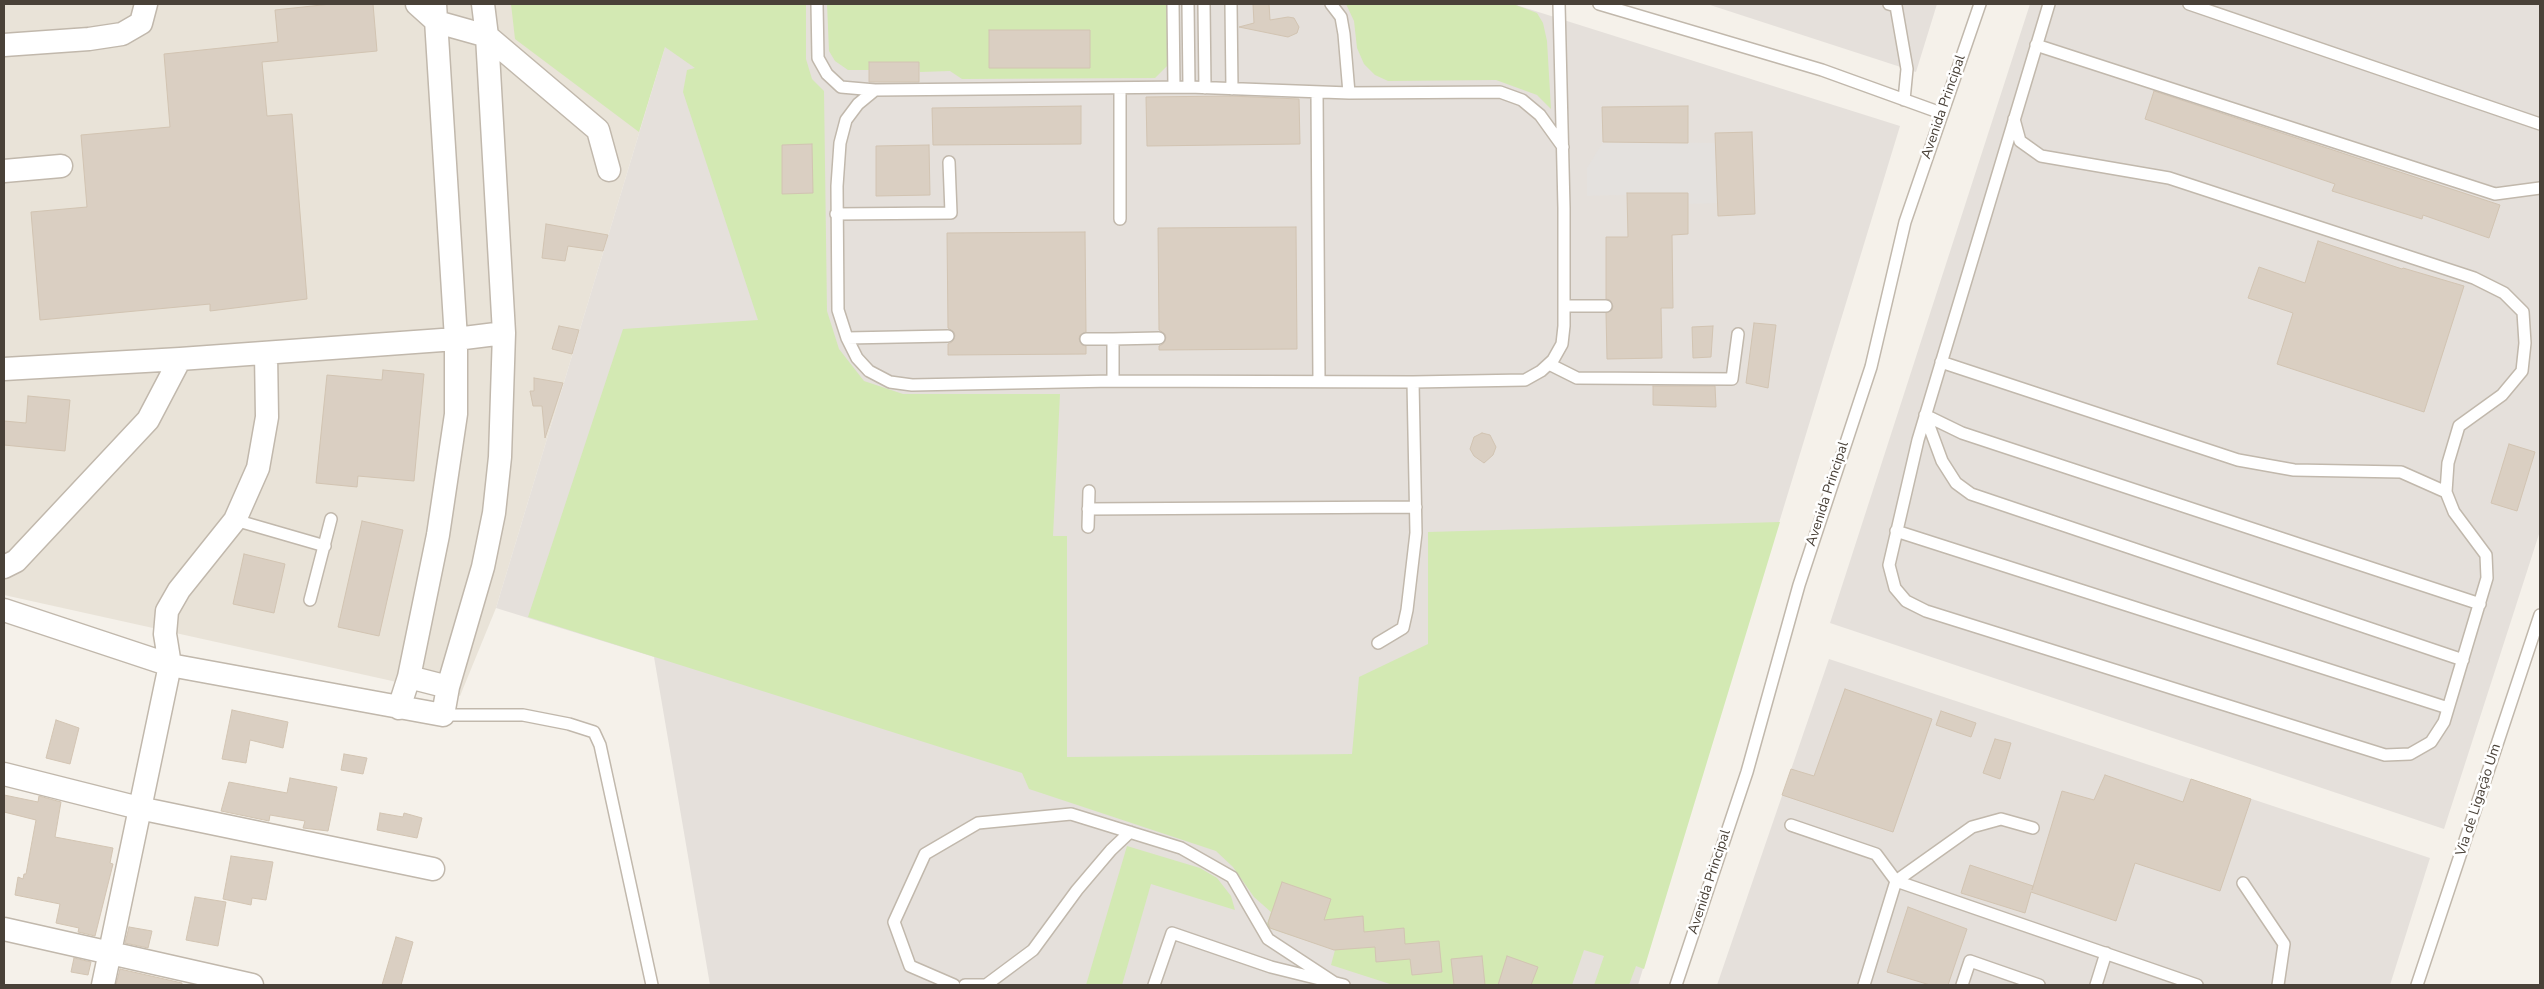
<!DOCTYPE html>
<meta charset="utf-8">
<style>
body{margin:0}
#map{position:relative;width:2544px;height:989px;overflow:hidden;background:#f5f1ea;font-family:"Nunito Sans",sans-serif}
canvas{display:block}
.frame{position:absolute;inset:0;border:5px solid #494138;pointer-events:none}
</style>
<div id="map">
<canvas width="2544" height="989"></canvas>
<div class="frame"></div>
</div>
<script>
const ctx = document.querySelector('canvas').getContext('2d');
ctx.lineJoin = 'round';
function fillPath(path, color) { ctx.fillStyle = color; ctx.fill(path, 'evenodd'); }
const toPath = rows => new Path2D(rows.map(r => 'M' + r).join(''));
function trace(path, color, width, dash) { ctx.strokeStyle = color; ctx.lineWidth = width; ctx.lineCap = dash ? 'butt' : 'round'; ctx.setLineDash(dash || []); ctx.stroke(path); }
function drawText(font, color, halo, rows, align = 'center') {
  ctx.font = font + ' "Nunito Sans",sans-serif'; ctx.lineWidth = 5; ctx.setLineDash([]); ctx.textBaseline = 'middle'; ctx.strokeStyle = halo; ctx.fillStyle = color; for (const [text, x, y, turn = 0] of rows) {
    ctx.save(); ctx.translate(x, y); ctx.rotate((+turn || 0) * Math.PI / 180); ctx.textAlign = isNaN(turn) ? turn : align; if (halo) ctx.strokeText(text, 0, 0); ctx.fillText(text, 0, 0); ctx.restore();
  }
}
fillPath(toPath([
 [4,4,678,4,496,608,460,696,4,595]
]), '#e9e3d8');
fillPath(toPath([
 [678,4,1513,4,1900,126,1638,985,710,985,654,657,496,608],
 [1707,4,1937,4,1916,72],
 [2030,4,2540,4,2540,531,2444,829,1830,623],
 [1829,659,2430,858,2390,985,1717,985]
]), '#e5e0db');
fillPath(toPath([
 [511,4,806,4,806,59,812,79,824,91,827,311,839,349,864,381,903,394,1060,394,1053,536,1067,536,1067,757,1352,754,1359,677,1428,644,1428,532,1780,522,1644,969,1636,966,1629,985,1594,985,1604,956,1584,950,1572,985,1393,985,1331,965,1335,950,1266,927,1271,912,1254,897,1233,867,1216,851,1029,789,1022,773,528,617,623,329,758,320,683,92,687,70,695,68,665,47,639,132,515,39],
 [827,4,1167,4,1168,65,1155,78,962,79,950,71,920,72,919,62,869,70,848,70,835,61,829,51],
 [1346,4,1513,4,1537,13,1543,23,1547,41,1551,109,1537,95,1496,80,1388,81,1375,75,1364,64,1357,48,1354,21],
 [1127,846,1200,868,1217,878,1231,896,1235,910,1151,884,1122,985,1086,985]
]), '#d3e9b3');
fillPath(toPath([
 [1603,142,1715,143,1717,203,1688,204,1687,193,1587,196,1587,168]
]), '#e4e1de');
const building = toPath([
 [331,4,373,4,377,51,262,62,267,116,292,114,307,299,210,311,210,304,40,320,31,212,87,207,81,135,170,127,164,54,278,42,275,10,331,4],
 [1253,4,1269,4,1270,20,1288,17,1294,18,1299,27,1297,33,1288,37,1239,27,1254,23,1253,4],
 [989,30,1090,30,1090,68,989,68,989,30],
 [869,62,919,62,919,82,869,82,869,62],
 [2154,91,2500,205,2489,238,2423,215,2422,219,2332,191,2335,184,2145,119,2154,91],
 [1230,96,1299,99,1300,144,1147,146,1146,97,1230,96],
 [1081,106,1081,144,933,145,932,108,1081,106],
 [1688,106,1688,143,1603,142,1602,107,1688,106],
 [1752,132,1755,214,1718,216,1715,133,1752,132],
 [812,144,813,193,782,194,782,145,812,144],
 [929,145,930,195,876,196,876,146,929,145],
 [1627,193,1688,193,1688,234,1672,235,1673,308,1661,308,1662,358,1607,359,1606,313,1612,310,1613,306,1610,300,1606,299,1606,237,1628,237,1627,193],
 [546,224,608,235,603,251,568,246,565,261,542,258,546,224],
 [1296,227,1297,349,1159,350,1159,346,1163,344,1166,338,1165,334,1159,330,1158,228,1296,227],
 [1085,232,1086,332,1080,335,1079,339,1082,345,1086,346,1086,354,948,355,948,344,952,342,955,336,954,332,948,328,947,233,1085,232],
 [2318,241,2402,269,2403,268,2464,286,2424,412,2277,364,2293,313,2248,298,2259,267,2305,283,2318,241],
 [1754,323,1776,325,1768,388,1746,383,1754,323],
 [559,326,579,330,572,354,552,349,559,326],
 [1713,326,1711,357,1693,358,1692,327,1713,326],
 [383,370,424,374,414,481,358,476,357,487,316,483,327,375,382,380,383,370],
 [534,378,563,383,545,438,542,406,533,406,530,391,534,391,534,378],
 [1653,386,1715,386,1716,407,1653,405,1653,386],
 [28,396,70,400,65,451,4,445,4,421,26,423,28,396],
 [1482,433,1490,435,1496,447,1493,455,1484,463,1474,456,1470,449,1474,437,1482,433],
 [2509,444,2535,452,2517,511,2491,503,2509,444],
 [362,521,403,530,379,636,338,627,362,521],
 [244,554,285,564,274,613,233,604,244,554],
 [1845,689,1932,719,1893,832,1782,795,1791,769,1814,776,1845,689],
 [232,710,288,722,283,748,250,740,246,763,222,759,232,710],
 [1941,711,1976,723,1971,737,1936,725,1941,711],
 [56,720,79,728,70,764,46,758,56,720],
 [1995,739,2011,743,2000,779,1983,773,1995,739],
 [344,754,367,758,363,774,341,770,344,754],
 [2105,775,2183,802,2191,779,2251,799,2220,891,2135,863,2116,921,2031,892,2025,913,1961,893,1970,865,2033,886,2032,890,2062,791,2094,800,2105,775],
 [290,778,337,787,328,831,303,828,305,821,270,815,269,821,221,811,229,782,287,793,290,778],
 [4,795,38,802,39,796,61,802,55,837,113,848,110,863,113,864,95,936,78,932,79,928,56,923,60,904,15,895,18,877,23,879,24,874,26,874,36,820,4,812,4,795],
 [380,813,403,817,404,813,422,818,417,838,377,830,380,813],
 [231,856,273,862,266,900,252,898,251,905,223,899,231,856],
 [1282,882,1331,899,1324,920,1363,916,1364,932,1404,928,1405,944,1439,941,1442,972,1412,975,1410,959,1376,962,1375,947,1334,950,1270,928,1268,923,1282,882],
 [195,897,226,902,218,946,186,940,195,897],
 [1908,907,1967,929,1948,985,1930,985,1887,972,1908,907],
 [129,927,152,931,148,948,125,943,129,927],
 [396,937,413,942,401,985,382,985,396,937],
 [1482,956,1485,985,1454,985,1451,959,1482,956],
 [1507,956,1538,967,1531,985,1498,985,1507,956],
 [74,958,91,962,88,975,71,972,74,958],
 [120,969,182,983,182,985,116,985,120,969]
]);
fillPath(building, '#dacfc2');
trace(building, '#d2c4b2', 1);
const service = toPath([
 [817,4,818,58,827,74,841,87,875,90],
 [1173,4,1174,87],
 [1188,4,1189,87],
 [1204,4,1205,88],
 [1231,4,1232,89],
 [1331,4,1341,17,1344,34,1349,93],
 [1559,4,1564,208,1564,326,1562,344,1553,360,1541,371,1525,380,1413,382,1113,381,912,385,890,382,869,371,857,358,847,338,838,310,837,186,840,143,846,120,858,104,875,90,1189,87,1349,93,1500,92,1522,100,1540,115,1563,147],
 [1599,4,1822,70,1941,113],
 [1889,4,1896,6,1907,69,1904,100],
 [2189,4,2540,124],
 [2036,45,2495,194,2540,188],
 [1120,88,1120,219],
 [1317,92,1319,380],
 [2014,119,2020,141,2041,156,2169,178,2474,278,2504,293,2523,312,2525,343,2522,371,2502,395,2459,426,2448,463,2446,492,2454,512,2486,555,2487,578,2444,722,2431,742,2410,754,2385,755,1926,611,1906,601,1895,588,1889,565,1918,440,2049,4],
 [836,214,951,213,949,162],
 [1564,306,1606,306],
 [847,338,948,336],
 [1086,339,1113,339,1113,381],
 [1113,339,1159,338],
 [1941,362,2238,460,2294,470,2401,472,2446,492],
 [1549,364,1577,378,1732,379,1738,334],
 [1925,415,1942,461,1956,483,1971,494,2463,660],
 [1925,415,1962,433,2480,604],
 [1088,509,1416,507],
 [235,520,325,546],
 [1088,527,1089,491],
 [1896,531,2448,708],
 [310,600,331,519],
 [1378,643,1403,628,1407,610,1416,533,1413,382],
 [443,715,523,715,569,724,594,732,600,745,652,985],
 [1791,825,1876,854,1896,881,2197,985],
 [2243,883,2284,944,2278,985],
 [954,985,910,966,894,922,925,854,978,823,1071,814,1181,848,1232,877,1268,939,1335,983],
 [965,985,986,985,1033,950,1077,890,1111,850,1130,832],
 [1154,985,1172,933,1271,967,1344,985],
 [1676,985,1747,772,1799,585,1871,367,1905,222,1980,4],
 [1864,985,1896,881,1972,827,2001,819,2033,828],
 [1962,985,1970,961,2039,985],
 [2096,985,2106,953],
 [2417,985,2540,615]
]);
const minor = toPath([
 [417,4,437,22,487,36,598,130,609,170],
 [4,45,89,39,122,34,141,23,146,4],
 [4,171,61,166],
 [4,369,180,359,456,339,504,333],
 [4,567,16,561,148,420,180,359],
 [4,610,170,665,443,715,448,687,483,567,494,513,500,457,504,333,487,36,483,4],
 [409,677,448,687],
 [399,708,409,677,438,535,456,414,456,339,435,4],
 [4,774,139,808,433,869],
 [4,929,252,985],
 [103,985,170,665,165,634,167,611,179,590,235,520,258,468,267,417,266,353]
]);
trace(service, '#c1b8ac', 14);
trace(minor, '#c1b8ac', 25);
trace(service, '#fff', 11);
trace(minor, '#fff', 22);
drawText('14px', '#494138', '#fff', [
 ["Avenida Principal",1944,107,-71],
 ["Avenida Principal",1828,494,-72],
 ["Via de Ligação Um",2479,800,-72],
 ["Avenida Principal",1710,882,-72]
]);
</script>
